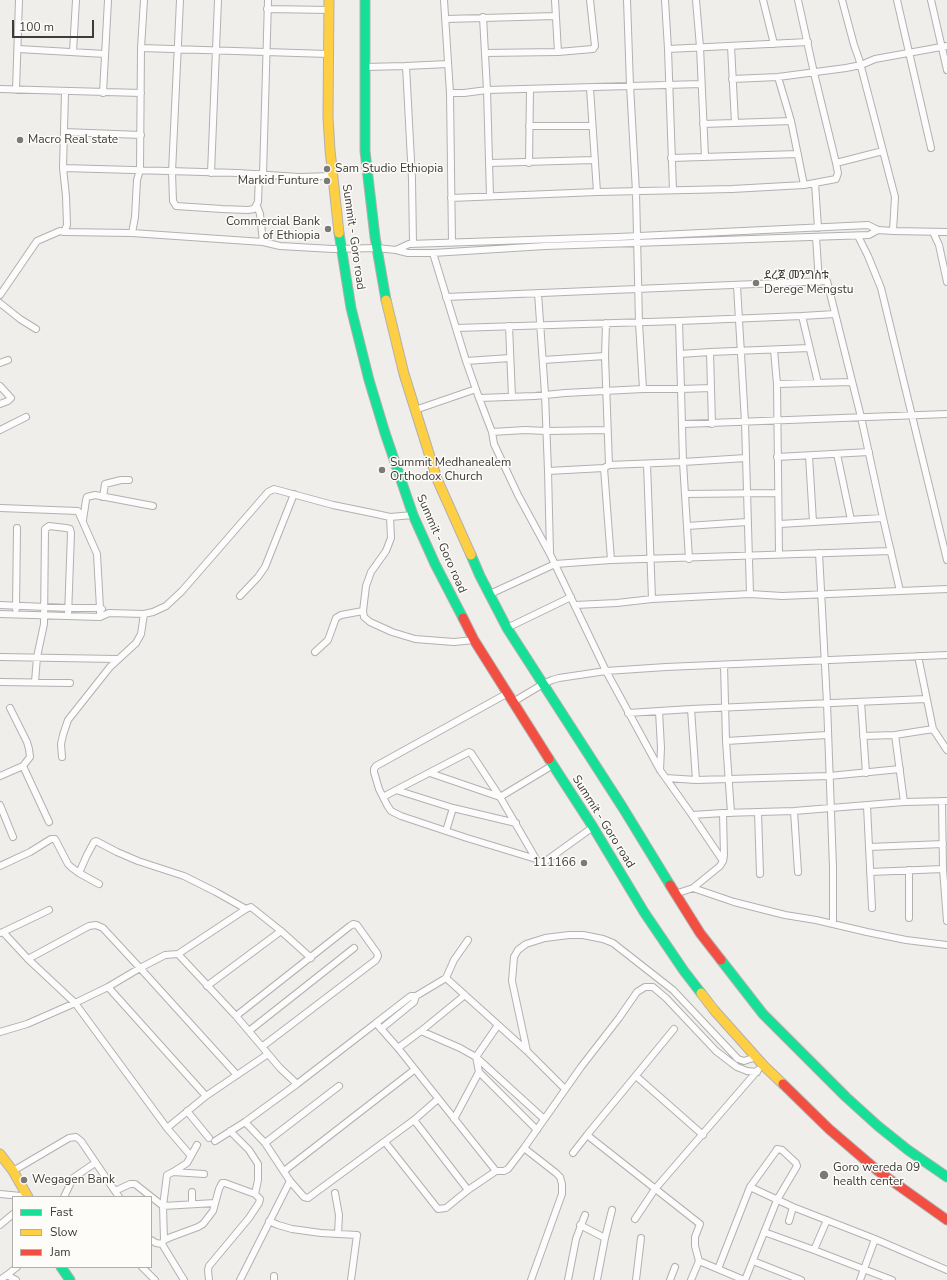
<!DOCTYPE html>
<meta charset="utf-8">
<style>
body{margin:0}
#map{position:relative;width:947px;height:1280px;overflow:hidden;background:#f0eeeb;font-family:"Nunito Sans",sans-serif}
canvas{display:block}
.legend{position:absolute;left:12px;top:1196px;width:140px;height:72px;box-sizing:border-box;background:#fefcf8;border:1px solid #b1afac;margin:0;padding:5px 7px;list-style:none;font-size:12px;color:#3d3c3a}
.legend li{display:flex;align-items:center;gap:8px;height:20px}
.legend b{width:20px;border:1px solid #b1afac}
.scale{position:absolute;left:12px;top:20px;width:82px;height:18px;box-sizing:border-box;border:2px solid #3d3c3a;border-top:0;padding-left:5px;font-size:12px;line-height:14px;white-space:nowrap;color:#3d3c3a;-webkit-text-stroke:3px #fefcf8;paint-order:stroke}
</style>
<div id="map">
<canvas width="947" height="1280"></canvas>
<ul class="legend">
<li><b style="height:5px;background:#16e098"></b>Fast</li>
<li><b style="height:5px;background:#ffcf43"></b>Slow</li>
<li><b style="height:5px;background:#f24e42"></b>Jam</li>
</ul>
<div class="scale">100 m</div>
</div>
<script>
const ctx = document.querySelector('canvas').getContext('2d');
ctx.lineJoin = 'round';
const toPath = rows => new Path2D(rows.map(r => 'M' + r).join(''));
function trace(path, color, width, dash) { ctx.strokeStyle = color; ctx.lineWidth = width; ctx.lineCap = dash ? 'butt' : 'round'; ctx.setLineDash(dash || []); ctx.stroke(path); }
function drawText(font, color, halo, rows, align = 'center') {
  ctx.font = font + ' "Nunito Sans","Noto Sans Ethiopic",sans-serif'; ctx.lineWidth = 3; ctx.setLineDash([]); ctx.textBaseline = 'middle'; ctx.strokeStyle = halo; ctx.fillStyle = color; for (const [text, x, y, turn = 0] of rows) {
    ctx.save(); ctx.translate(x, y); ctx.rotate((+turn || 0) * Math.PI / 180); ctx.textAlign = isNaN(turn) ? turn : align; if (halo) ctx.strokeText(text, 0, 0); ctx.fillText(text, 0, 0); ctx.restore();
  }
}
const street = toPath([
 [180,0,172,172,173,201,176,206,222,209,248,210,254,209,258,202,259,174],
 [444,0,450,93,452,243],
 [555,0,558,52],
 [627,0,630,85,636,192,639,323,643,389],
 [665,0,668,49,673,190],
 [696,0,700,47,705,157],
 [763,0,774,44],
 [798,0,814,73,836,163,883,151],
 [897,0,931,148],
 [931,0,947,70],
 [267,9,329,10],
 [483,17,487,90,490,196],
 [446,19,556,16],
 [731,46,735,123],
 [141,48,328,54],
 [18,49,105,54],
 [668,49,808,42],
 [73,52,76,0],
 [485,53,558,52,593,49,595,46,590,0],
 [406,66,412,179,413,244],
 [365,67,406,66,448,64],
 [778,77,791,121,804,185],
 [732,79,778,77,846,68,861,65,875,59,947,46],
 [590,88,597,192,732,189,804,185,836,179,838,173,836,163],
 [0,89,141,93],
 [16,90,19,0],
 [103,93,108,0],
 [450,93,464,93,487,90,701,84],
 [703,124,791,121],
 [529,126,592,126],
 [64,132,141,135],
 [671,158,798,154],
 [490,163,594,160],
 [529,163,530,90],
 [63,168,238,173,299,177,333,176],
 [211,173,218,0],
 [263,175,268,0],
 [815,183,818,228],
 [451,198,597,192],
 [257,206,260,214,263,242,280,246,333,249,377,248,396,250,408,253,433,253,545,246,869,235,878,230],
 [893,231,947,232],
 [64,232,132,233,263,242],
 [933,232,939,245,947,282],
 [132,233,135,217,137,180,140,170,141,48,144,0],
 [858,236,868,256,881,288,947,560],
 [816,237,819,282],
 [396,250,409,244,618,237,868,225,878,230,893,231,895,197,859,59,854,45,842,0],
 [433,253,466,361,479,398,492,432,494,444,518,495,550,554,606,671,660,770,692,815,723,813,724,856,723,861,720,866,693,888,675,894],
 [737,286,745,422,750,594],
 [538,293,545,394,548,471,604,468,609,465,605,356,606,323],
 [0,295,37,241,60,231,64,232,67,225,66,196,63,168,65,92],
 [446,297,827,281,861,417,883,518,900,591],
 [0,303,20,319,36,329],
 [802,316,818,383],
 [679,321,681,389,711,388,710,352,809,348],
 [509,326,512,397],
 [456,328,679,321,802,316,835,314],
 [774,350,777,384],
 [680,354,710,352],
 [543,360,605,356],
 [466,361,510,358],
 [0,363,8,360],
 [0,386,11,398,8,401,0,404],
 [711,388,712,424],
 [479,398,535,396,565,393,643,389,681,389,683,462,609,465],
 [415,410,476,389],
 [683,424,947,414],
 [0,430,26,417],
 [492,432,525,430,546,431,607,430],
 [837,454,851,520],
 [809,456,813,522,883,518],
 [777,457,869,452],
 [647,464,652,599],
 [604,468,611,560],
 [548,471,550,552],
 [685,494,778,493],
 [103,497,105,484,121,480,129,480],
 [0,508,78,511,97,554,100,608,100,617],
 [390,517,391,538,386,551,371,572,366,586,363,611,364,617,370,622,392,632,415,639,454,642,474,640],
 [83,520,86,500,87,497,95,495,153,506],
 [780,524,813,522],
 [687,526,747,522],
 [819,553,827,703,833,867,833,923],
 [779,554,777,384,852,382],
 [689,559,683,462,746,458],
 [490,594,555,564,611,560,891,551],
 [240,596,258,577,265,567,294,494],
 [0,605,69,608,100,608,102,609],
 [575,605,617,603,652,599,750,594,782,596,947,589],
 [16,609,17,528],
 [0,614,100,617,109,613,144,614,153,612,166,606,182,591,268,492,274,489,333,505,372,513,390,517,413,515],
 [507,628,571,597],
 [315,652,328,640,336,618,341,615,363,611],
 [918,656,933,729,947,750],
 [0,657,117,659],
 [724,665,726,741,731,813],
 [0,682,70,683],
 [35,682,37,657,44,624,45,529,49,526,66,528,70,529,71,533,68,616],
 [508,693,376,766,374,769,374,772,379,789,387,805,391,811,401,816,467,838,536,859,539,862,543,863,593,827],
 [513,702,543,684,552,680,559,678,606,671,666,667,947,655],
 [861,702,866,773],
 [10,708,27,742,29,749,30,757,23,766],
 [691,709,696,780],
 [659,711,661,748,660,770],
 [628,713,691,709,926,699],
 [895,735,904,802],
 [863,736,895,735,933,729],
 [726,741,827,735],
 [62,757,61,744,63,735,68,720,110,667,136,643,141,634,144,614],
 [430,773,500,797],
 [0,776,23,766,49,822],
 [666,778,696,780,829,776,900,769],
 [396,790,469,752,471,753,500,797],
 [383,797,396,790,453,808,446,831],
 [942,801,943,869,947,921],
 [0,805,13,837],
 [867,806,872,908],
 [453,808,516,823],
 [794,811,798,872],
 [758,812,760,874],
 [723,813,794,811,904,802,947,801],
 [692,815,723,861],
 [869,847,943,844],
 [536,859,500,797,553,765],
 [0,866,30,852,51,839,55,839,68,864,71,867,79,873,87,855,94,842,96,841,117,852,138,861,184,876,216,892,246,909],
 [909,870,909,918],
 [870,872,943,869],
 [79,873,99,884],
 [693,888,734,902,785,915,816,920,867,932,906,940,947,945],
 [3,932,49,910],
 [0,933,3,932,28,959,75,1003,167,1128,191,1156],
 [178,954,236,1016,280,1068,297,1084,376,1023,398,1048,496,1171,504,1171,508,1169,524,1148,581,1067,619,1018,637,992,645,987,653,987,666,998,716,1051,737,1067,747,1071,757,1072],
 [28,959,89,926,96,925,103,928,140,968,165,955,178,954,246,909,251,907,281,931,311,958],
 [446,978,454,960,468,940],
 [207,986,281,931],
 [108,987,206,1096],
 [236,1016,350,926,353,924,357,925,377,953,378,956,376,960,263,1046],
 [376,1023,411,996,416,996,446,978,527,1051,565,1089],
 [381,1029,414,1002,416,996],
 [249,1031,354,948],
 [421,1031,465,995],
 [0,1032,27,1024,75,1003,108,987,140,968,237,1075],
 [398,1048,421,1031,460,1048,476,1057,544,1119],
 [527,1051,512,981,514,957,518,950,526,944,545,938,569,935,583,935,603,939,613,943,673,990,738,1059,744,1061,756,1057],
 [479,1072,537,1130],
 [636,1076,703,1135],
 [438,1099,414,1120,468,1190],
 [187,1111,209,1138],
 [454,1119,479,1072,476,1057,498,1025],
 [245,1122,265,1143,290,1181],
 [167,1128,206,1096,268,1054],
 [230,1131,249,1150,258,1164,258,1180,255,1194],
 [587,1135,674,1029],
 [215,1141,245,1122,297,1084],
 [385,1142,438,1209,446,1208,468,1190,496,1171],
 [265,1143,339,1086],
 [524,1148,556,1173,560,1177,562,1184,562,1194,531,1280],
 [573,1153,587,1135,700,1224,695,1237,695,1246,699,1261,691,1280],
 [13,1171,69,1138,76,1137,81,1141,119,1197],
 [284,1171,414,1070],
 [173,1172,204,1174],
 [750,1187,793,1207,875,1239,947,1270],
 [115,1191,130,1184,135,1184,163,1206,215,1203],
 [192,1192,192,1204],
 [335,1193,339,1215,338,1234],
 [0,1194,21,1196],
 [64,1197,73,1178,95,1163],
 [635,1219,655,1189,758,1070],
 [269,1221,278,1225,292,1229,321,1233,357,1235,351,1280],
 [789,1221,793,1207],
 [0,1225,13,1214],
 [580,1225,605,1238],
 [764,1232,814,1250,892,1280],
 [151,1240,156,1243,162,1244,184,1280],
 [164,1240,163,1206,167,1175,173,1172,187,1163,197,1145],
 [162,1244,164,1240,171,1237,198,1227,203,1224,213,1211,219,1189,222,1183,225,1183,255,1194,260,1199,259,1203,249,1218,209,1266,208,1270,209,1280],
 [814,1250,827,1220],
 [699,1261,744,1280],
 [753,1261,801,1280],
 [142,1267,155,1280],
 [718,1269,750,1187,776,1151,777,1149,782,1150,796,1163,797,1166,777,1200,745,1280],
 [274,1276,274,1280],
 [0,1280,7,1275],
 [16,1280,7,1275,17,1267],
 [240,1280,290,1181,304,1197,308,1198,414,1120],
 [568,1280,576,1239,585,1215],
 [597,1280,605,1238,612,1210],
 [636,1280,641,1238],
 [670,1280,675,1267],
 [860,1280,875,1239]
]);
const fast = toPath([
 [365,0,365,151,375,237,386,300],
 [339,233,351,308,369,380,385,433,413,515,435,564,463,618],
 [471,555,480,576,507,628,623,808,670,885],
 [549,759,593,827,644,912,684,971,701,993],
 [721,960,763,1014,846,1097,878,1126,908,1150,947,1177],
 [61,1267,70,1280]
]);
const slow = toPath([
 [329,0,328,117,330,150,339,233],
 [386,300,404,374,437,479,471,555],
 [701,993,714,1010,764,1066,783,1084],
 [0,1154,13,1171,28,1197]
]);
const jam = toPath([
 [463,618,474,640,549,759],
 [670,885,700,933,721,960],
 [783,1084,829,1129,878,1171,947,1220]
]);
trace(street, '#b2b1af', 8);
trace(fast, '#b2b1af', 11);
trace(slow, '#b2b1af', 11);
trace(jam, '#b2b1af', 11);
trace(street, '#fdfcfc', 6);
trace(fast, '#16e098', 9);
trace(slow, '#ffcf43', 9);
trace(jam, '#f24e42', 9);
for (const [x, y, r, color] of [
 [20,140,4,"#7c7a78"],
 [327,169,4,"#7c7a78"],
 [327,181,4,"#7c7a78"],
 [328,229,4,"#7c7a78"],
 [756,283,4,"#7c7a78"],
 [382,470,4,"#7c7a78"],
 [584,863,4,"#7c7a78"],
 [824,1175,5,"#7c7a78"],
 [24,1180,4,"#7c7a78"]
]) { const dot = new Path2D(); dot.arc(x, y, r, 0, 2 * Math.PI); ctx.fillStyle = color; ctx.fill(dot); trace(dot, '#fefcf8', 1.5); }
drawText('12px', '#3d3c3a', '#fefcf8', [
 ["Macro Real state",28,140],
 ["Sam Studio Ethiopia",335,169],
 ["Markid Funture",319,181,"right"],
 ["Commercial Bank",320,222,"right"],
 ["of Ethiopia",320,236,"right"],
 ["ደረጀ መንግስቱ",764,276],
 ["Derege Mengstu",764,290],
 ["Summit Medhanealem",390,463],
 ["Orthodox Church",390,477],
 ["111166",576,863,"right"],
 ["Goro wereda 09",833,1168],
 ["health center",833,1182],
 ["Wegagen Bank",32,1180]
], 'left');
drawText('12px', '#3d3c3a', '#fefcf8', [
 ["Summit - Goro road",353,237,82],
 ["Summit - Goro road",441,544,66],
 ["Summit - Goro road",603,822,58]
]);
</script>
